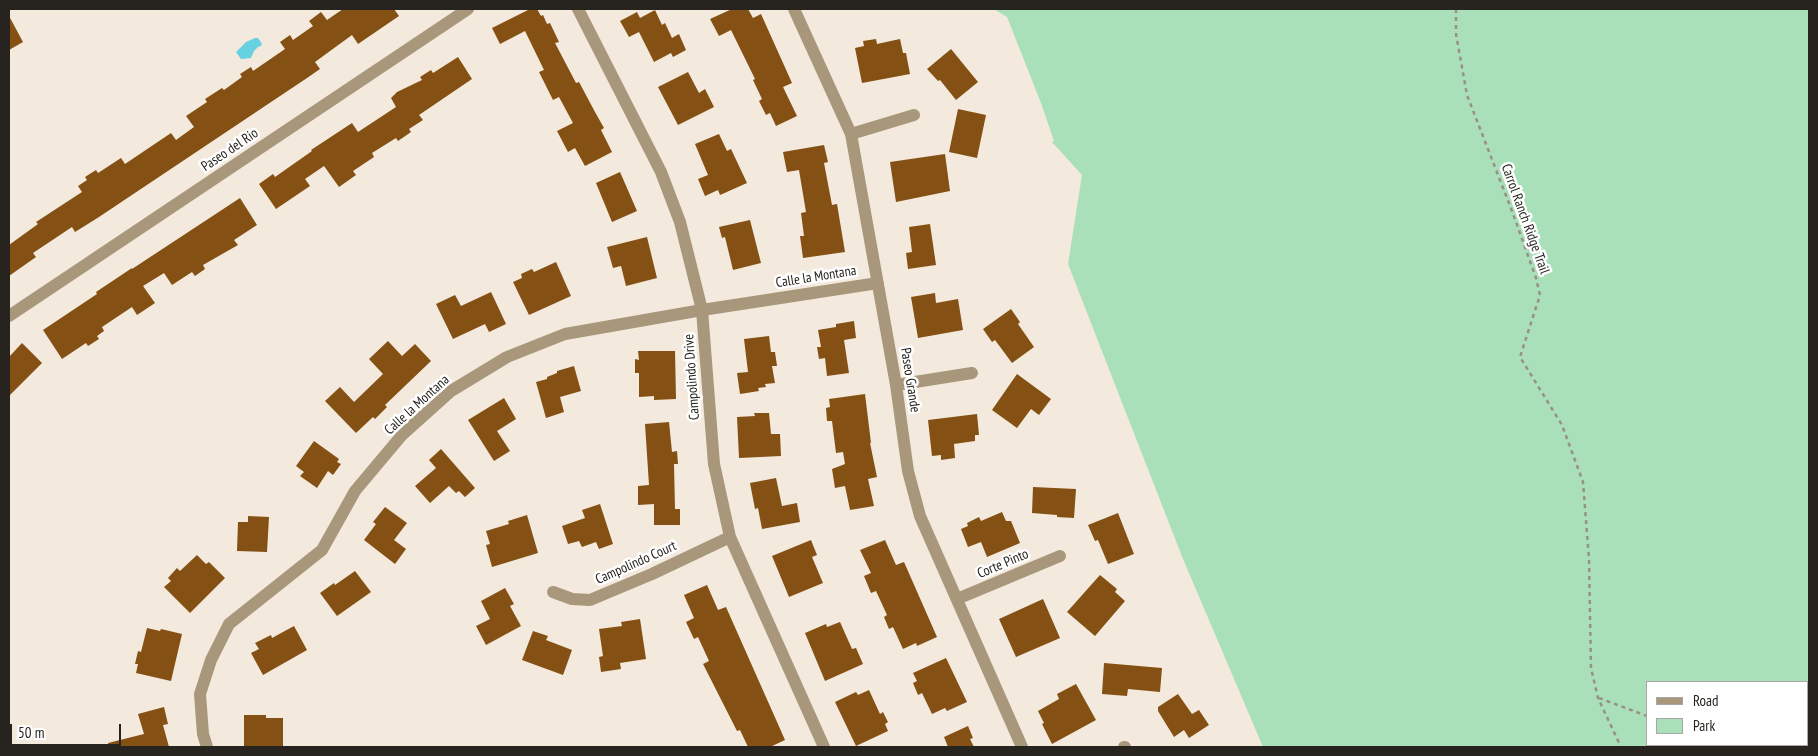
<!DOCTYPE html>
<style>
body{margin:0}
#map{position:relative;width:1818px;height:756px;overflow:hidden;background:#f3e9dd;font-family:"PT Sans Narrow",sans-serif}
canvas{display:block}
.frame{position:absolute;inset:0;border:10px solid #27241f;pointer-events:none}
.legend{position:absolute;left:1646px;top:681px;width:162px;height:65px;box-sizing:border-box;background:#fff;border:1px solid #a9a7a5;margin:0;padding:6px 9px;list-style:none;font-size:15px;color:#27241f}
.legend li{display:flex;align-items:center;gap:10px;height:25px}
.legend b{width:25px;border:1px solid #a9a7a5}
.scale{position:absolute;left:10px;top:724px;width:111px;height:22px;box-sizing:border-box;border:2px solid #27241f;border-top:0;padding-left:6px;font-size:15px;line-height:18px;white-space:nowrap;color:#27241f;-webkit-text-stroke:4px #fff;paint-order:stroke}
</style>
<div id="map">
<canvas width="1818" height="756"></canvas>
<div class="frame"></div>
<ul class="legend">
<li><b style="height:6px;background:#a8977b"></b>Road</li>
<li><b style="height:14px;background:#aae0b9"></b>Park</li>
</ul>
<div class="scale">50 m</div>
</div>
<script>
const ctx = document.querySelector('canvas').getContext('2d');
ctx.lineJoin = 'round';
function fillPath(path, color) { ctx.fillStyle = color; ctx.fill(path, 'evenodd'); }
const toPath = rows => new Path2D(rows.map(r => 'M' + r).join(''));
function trace(path, color, width, dash) { ctx.strokeStyle = color; ctx.lineWidth = width; ctx.lineCap = dash ? 'butt' : 'round'; ctx.setLineDash(dash || []); ctx.stroke(path); }
function drawText(font, color, halo, rows, align = 'center') {
  ctx.font = font + ' "PT Sans Narrow",sans-serif'; ctx.lineWidth = 5; ctx.setLineDash([]); ctx.textBaseline = 'middle'; ctx.strokeStyle = halo; ctx.fillStyle = color; for (const [text, x, y, turn = 0] of rows) {
    ctx.save(); ctx.translate(x, y); ctx.rotate((+turn || 0) * Math.PI / 180); ctx.textAlign = isNaN(turn) ? turn : align; if (halo) ctx.strokeText(text, 0, 0); ctx.fillText(text, 0, 0); ctx.restore();
  }
}
fillPath(toPath([
 [994,9,1809,9,1809,747,1263,747,1183,559,1068,264,1082,175,1052,142,1054,141,1041,103,1007,17],
 [1807,682,1807,745,1647,745,1647,682]
]), '#aae0b9');
fillPath(toPath([
 [255,38,258,38,262,44,260,47,259,46,254,51,251,58,241,59,236,52,246,42]
]), '#67d0e1');
fillPath(toPath([
 [343,9,394,9,399,16,358,44,352,35,315,62,320,69,307,78,99,217,75,232,72,227,33,253,36,257,9,276,9,245,38,224,36,222,82,192,78,186,87,180,85,177,96,170,98,173,121,158,125,164,171,133,176,140,194,127,186,116,207,102,205,99,222,88,224,90,242,77,240,74,251,67,253,71,285,49,280,42,290,35,293,40,313,26,309,21,321,12,327,20],
 [530,9,537,9,541,16,543,15,547,24,550,23,559,42,555,43,576,83,579,82,595,112,604,128,601,130,612,152,585,166,575,148,568,152,557,131,573,123,559,97,553,100,539,72,544,70,525,31,500,44,492,28],
 [732,9,748,9,753,18,761,14,792,83,783,87,797,116,776,126,770,113,766,115,759,101,762,99,753,80,755,79,731,30,719,36,710,19],
 [655,10,662,25,665,23,672,38,679,34,686,50,673,57,671,53,654,62,639,32,629,37,620,21,637,12,640,18],
 [9,16,23,42,9,50],
 [876,39,877,44,900,39,903,53,906,53,910,74,862,83,855,48,864,46,863,41],
 [951,49,978,82,956,100,940,80,938,81,927,69],
 [458,57,472,79,419,115,423,120,409,129,411,132,398,141,396,138,372,153,374,157,353,171,356,175,339,187,324,166,305,179,310,186,276,209,259,184,273,174,275,177,312,151,311,150,352,123,358,132,396,107,391,98,397,92,422,80,420,77,431,70,433,73],
 [688,72,699,93,705,89,714,107,678,125,658,87],
 [958,109,986,115,977,158,949,152],
 [719,134,727,151,731,149,747,183,720,195,718,190,705,196,698,179,708,175,695,144],
 [824,145,828,162,824,163,832,205,837,204,845,252,803,258,800,236,804,236,801,213,806,212,799,170,787,172,783,152],
 [945,154,950,191,896,202,890,162],
 [620,172,637,211,612,222,596,183],
 [240,198,257,225,234,240,238,245,203,265,205,269,195,276,192,272,172,285,164,273,143,286,155,303,137,315,132,307,102,327,104,331,97,336,99,339,88,346,86,343,62,359,43,330,97,294,96,292,132,268,132,269],
 [750,220,761,263,733,270,725,237,722,238,719,227],
 [930,224,936,265,908,269,906,253,912,252,909,227],
 [647,237,657,278,626,286,621,266,613,268,607,247],
 [556,262,571,296,529,315,513,282,522,278,521,274,532,269,534,272],
 [491,292,506,324,489,332,485,324,453,339,436,304,455,295,461,306],
 [935,293,936,303,958,299,963,330,918,338,911,297],
 [1011,309,1020,322,1018,324,1034,347,1012,363,995,340,992,342,983,329],
 [854,321,856,338,844,340,849,373,827,376,825,358,819,359,817,347,821,347,818,330,836,327,836,324],
 [769,336,771,352,775,352,777,366,772,366,775,383,765,384,766,387,758,388,759,391,740,394,737,373,748,372,744,339],
 [388,341,402,356,415,344,431,361,385,405,387,407,375,419,373,417,356,433,325,401,340,387,354,402,383,374,369,359],
 [22,343,42,363,9,396,9,357],
 [638,351,675,351,676,399,654,400,654,396,639,397,639,373,635,373,635,359,639,360],
 [574,366,581,391,560,397,564,412,546,418,536,382,547,379,547,377,557,373,557,371],
 [1017,374,1051,399,1039,415,1031,409,1017,428,992,410],
 [865,394,871,443,870,443,877,477,868,479,874,506,850,510,845,486,835,488,832,469,845,464,843,452,836,453,832,421,827,421,826,408,830,407,829,399],
 [504,398,516,419,497,431,510,451,494,461,468,420],
 [754,413,769,413,771,434,780,434,781,456,739,458,737,417,755,416],
 [977,414,979,435,975,435,975,441,954,444,955,458,941,460,941,455,932,456,928,420],
 [669,422,672,452,677,451,678,464,674,464,675,509,680,509,680,525,654,525,654,504,638,505,638,486,649,485,645,424],
 [314,441,339,459,337,462,341,464,333,475,328,471,317,488,300,476,304,472,296,466],
 [441,449,475,488,465,497,459,491,456,493,449,486,430,503,415,486,436,468,429,460],
 [776,478,782,506,797,503,800,522,762,529,758,508,755,509,750,483],
 [1033,487,1076,489,1074,518,1057,517,1057,515,1032,513],
 [600,504,613,544,599,549,596,542,582,547,579,541,568,544,562,526,585,518,582,510],
 [385,507,407,523,394,540,406,549,395,564,364,540,376,524,373,522],
 [1002,512,1006,521,1011,521,1020,543,987,557,981,542,968,547,961,529,968,526,967,523,979,517,981,521],
 [1118,513,1134,554,1108,564,1098,540,1095,541,1088,525],
 [527,515,538,553,492,567,486,545,490,544,486,531,509,524,508,521],
 [248,516,269,517,267,552,237,551,238,522,248,522],
 [811,540,817,555,812,557,823,583,789,597,772,556],
 [885,540,896,565,904,562,937,637,917,646,916,643,903,649,893,627,889,629,884,617,887,615,876,591,871,593,864,576,871,573,860,550],
 [197,555,206,564,209,562,225,578,190,613,164,587,171,581,168,578,177,568,180,571],
 [355,571,371,592,337,616,320,593,334,583,335,585],
 [1100,575,1117,589,1115,592,1125,601,1095,636,1067,612],
 [707,585,718,610,726,607,785,740,770,747,748,747,740,730,737,731,703,664,709,661,698,637,694,639,686,622,694,618,684,595],
 [505,588,514,604,510,606,521,626,486,645,476,626,490,619,481,601],
 [1043,599,1060,638,1016,657,999,619],
 [640,619,646,659,620,663,621,669,601,672,599,657,603,656,599,629,622,626,621,622],
 [840,622,852,649,856,648,863,664,825,681,805,633,826,624,827,627],
 [294,626,307,650,263,675,251,653,259,649,255,643,271,635,272,638],
 [147,628,160,631,161,629,182,634,171,681,136,673,138,664,135,664,138,651,141,652],
 [533,631,548,636,546,640,572,650,563,675,522,660],
 [946,658,967,702,947,711,945,708,932,714,922,693,918,695,913,683,917,681,913,673],
 [1104,663,1162,668,1160,692,1128,689,1127,696,1102,694],
 [1076,684,1096,720,1052,744,1042,724,1044,723,1038,711,1059,699,1057,694],
 [869,690,880,714,883,712,888,722,885,724,888,731,856,746,835,702,856,692,858,695],
 [1178,694,1192,714,1199,710,1209,725,1189,738,1184,730,1174,737,1158,711,1158,707],
 [164,707,168,724,163,725,169,747,109,747,108,743,144,734,138,714],
 [244,715,266,715,266,718,283,718,283,747,244,747],
 [968,726,973,738,970,739,974,747,948,747,944,737]
]), '#845013');
trace(toPath([
 [1456,9,1456,34,1467,95,1512,211,1536,278,1540,295,1520,357,1562,425,1583,482,1589,559,1591,668,1598,698,1621,747],
 [1599,698,1647,716],
 [1722,745,1728,747]
]), '#979087', 2.5, [4, 4]);
trace(toPath([
 [578,9,661,172,680,222,702,310,714,464,730,537,824,747],
 [794,9,851,134,896,385,908,471,920,516,1022,747],
 [851,134,914,115],
 [9,316,468,9],
 [896,385,972,373],
 [553,592,572,599,590,600,652,574,730,537],
 [957,599,1060,556],
 [207,747,203,734,200,694,211,660,229,624,322,550,355,491,402,435,451,391,507,357,565,334,702,310,878,283],
 [1124,747,1125,747]
]), '#a8977b', 12);
drawText('14px', '#27241f', '#fff', [
 ["Paseo del Rio",230,150,-34],
 ["Carrol Ranch Ridge Trail",1525,219,70],
 ["Calle la Montana",816,277,-9],
 ["Campolindo Drive",692,377,-94],
 ["Paseo Grande",910,380,81],
 ["Calle la Montana",417,405,-42],
 ["Campolindo Court",636,563,-24],
 ["Corte Pinto",1003,564,-23]
]);
</script>
